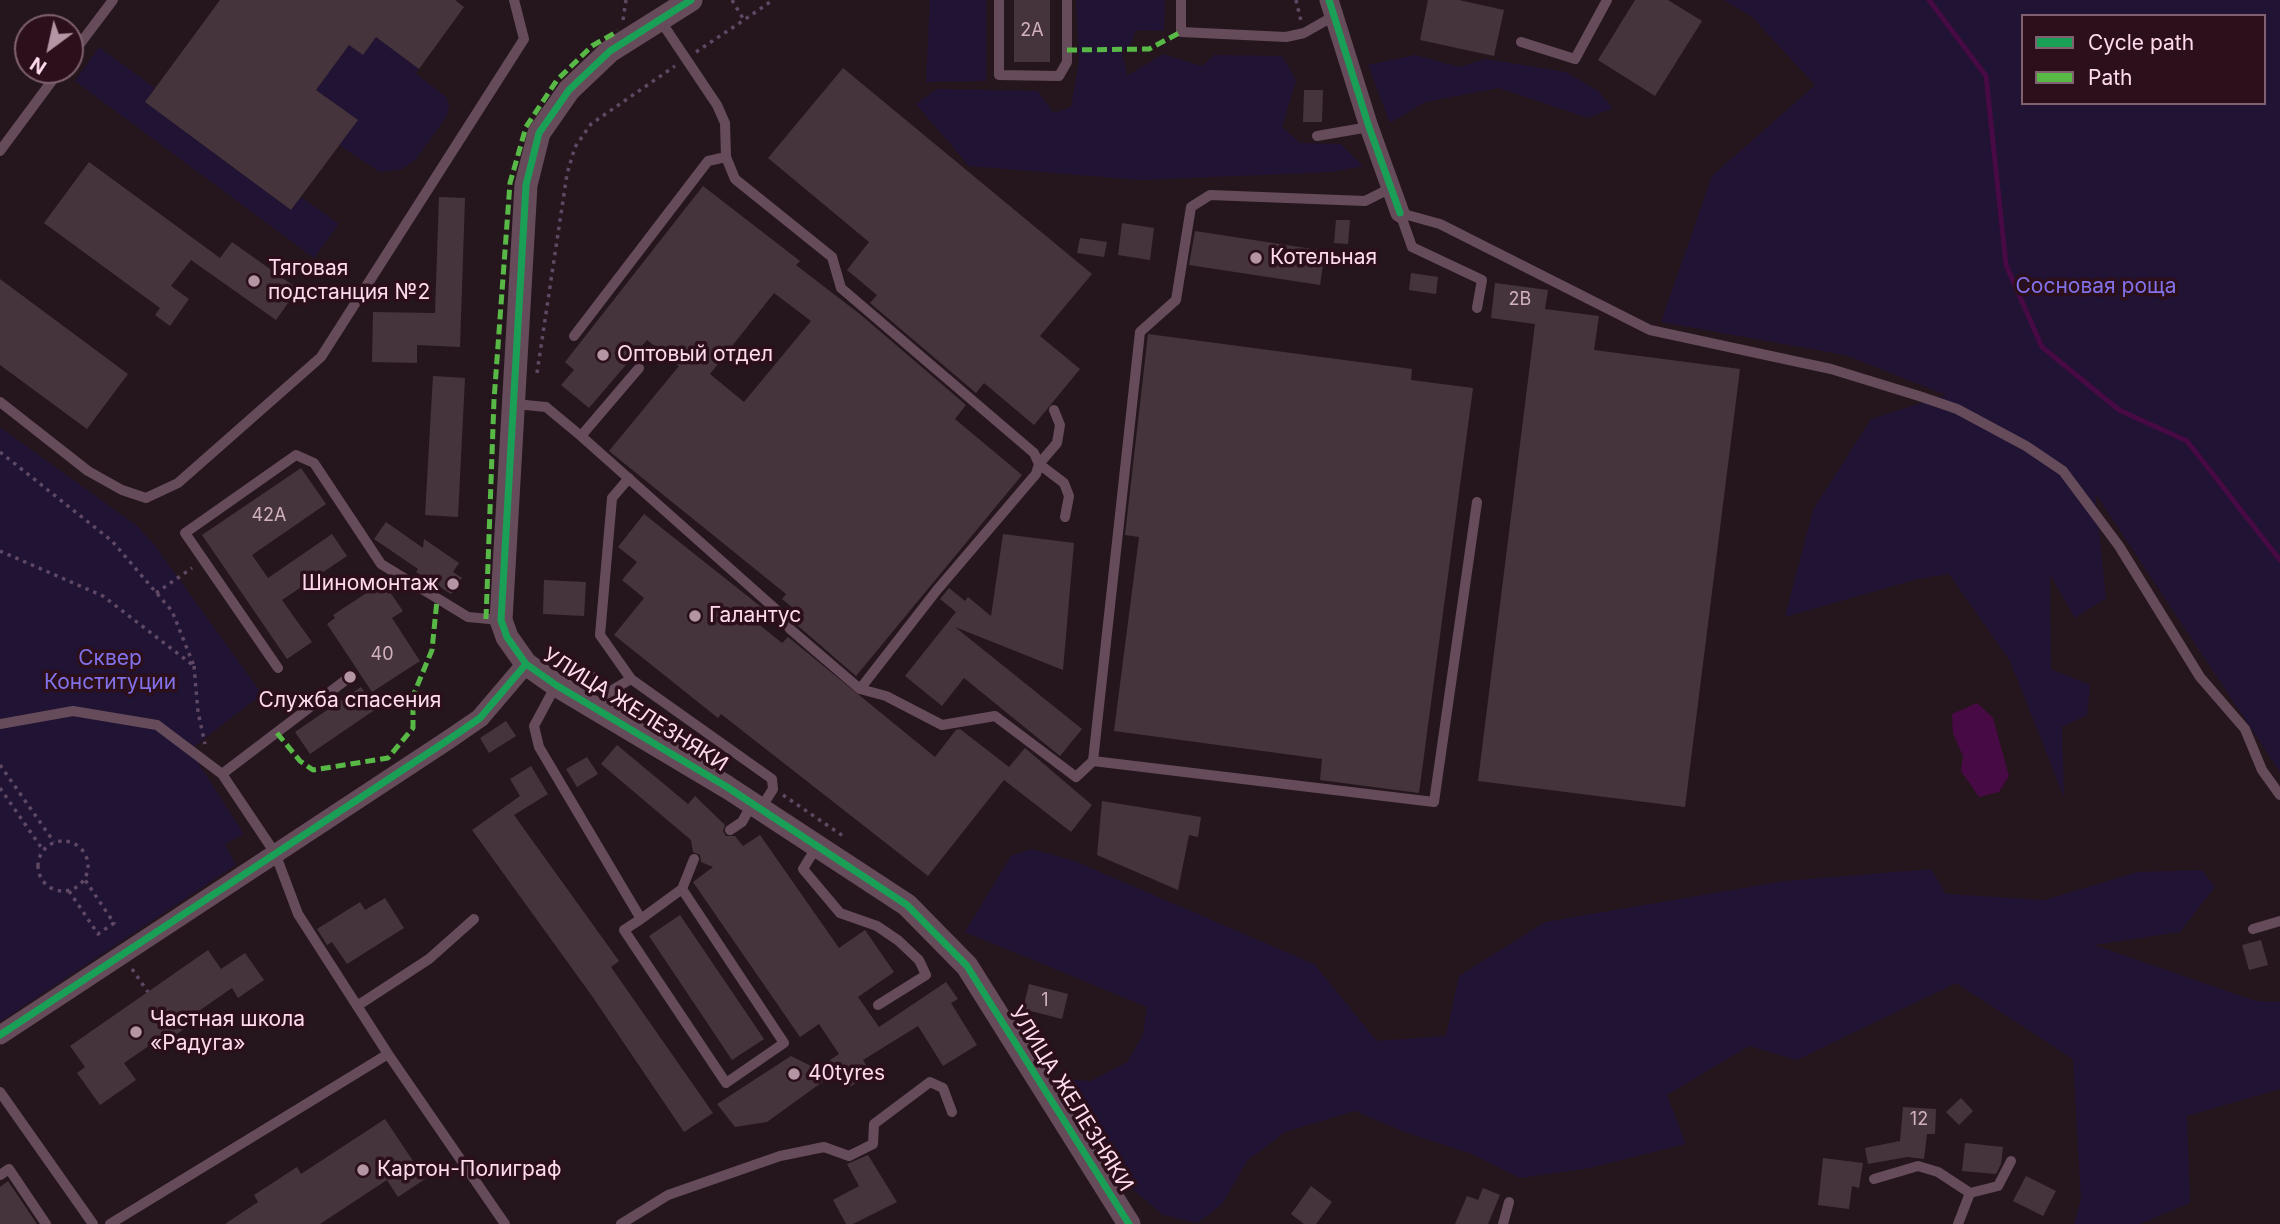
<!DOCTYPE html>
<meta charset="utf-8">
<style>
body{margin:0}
#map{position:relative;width:2280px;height:1224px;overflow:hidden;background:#25161d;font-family:Inter,sans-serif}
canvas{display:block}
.legend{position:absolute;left:2021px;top:14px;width:245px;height:91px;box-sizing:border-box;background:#2b101c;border:2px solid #80616f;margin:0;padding:9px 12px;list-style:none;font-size:21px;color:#ffdaec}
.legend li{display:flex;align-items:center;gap:14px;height:35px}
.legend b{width:35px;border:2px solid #80616f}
.north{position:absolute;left:14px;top:14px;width:70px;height:70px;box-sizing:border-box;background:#2b101c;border:2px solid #80616f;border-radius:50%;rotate:213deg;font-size:19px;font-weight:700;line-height:28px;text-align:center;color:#ffdaec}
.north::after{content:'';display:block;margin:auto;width:24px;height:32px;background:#b395a4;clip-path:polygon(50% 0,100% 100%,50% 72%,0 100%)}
</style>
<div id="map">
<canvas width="2280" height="1224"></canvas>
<ul class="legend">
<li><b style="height:9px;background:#1a9f57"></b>Cycle path</li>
<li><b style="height:9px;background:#58b947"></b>Path</li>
</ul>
<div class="north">N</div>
</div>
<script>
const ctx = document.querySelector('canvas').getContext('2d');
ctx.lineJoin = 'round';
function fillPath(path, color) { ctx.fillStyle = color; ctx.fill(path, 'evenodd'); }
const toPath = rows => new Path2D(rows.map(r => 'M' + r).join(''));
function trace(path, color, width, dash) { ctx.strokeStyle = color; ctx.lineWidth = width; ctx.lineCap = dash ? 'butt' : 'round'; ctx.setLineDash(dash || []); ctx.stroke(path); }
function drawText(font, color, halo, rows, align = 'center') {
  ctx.font = font + ' Inter,sans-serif'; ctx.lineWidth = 7; ctx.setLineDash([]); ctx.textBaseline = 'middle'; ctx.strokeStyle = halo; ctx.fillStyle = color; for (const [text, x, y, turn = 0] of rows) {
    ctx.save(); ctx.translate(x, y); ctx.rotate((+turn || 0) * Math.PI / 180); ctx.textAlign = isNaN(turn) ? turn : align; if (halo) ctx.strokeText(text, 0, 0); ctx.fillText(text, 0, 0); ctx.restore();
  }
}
fillPath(toPath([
 [930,0,986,0,986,81,926,82],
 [1076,0,1165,0,1164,31,1136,30,1131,44,1122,52,1127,76,1163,54,1202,66,1214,55,1282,56,1296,80,1282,127,1300,143,1341,144,1363,166,1332,172,1140,180,969,166,916,104,937,89,1038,91,1054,113,1071,107,1079,61],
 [1724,0,2280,0,2280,772,2095,493,2106,598,2075,618,2050,575,2051,669,2090,685,2087,715,2062,727,2064,797,2010,661,1949,574,1918,579,1785,617,1813,510,1871,419,1946,395,1845,355,1661,322,1712,176,1815,85,1752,17],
 [2023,16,2264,16,2264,103,2023,103],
 [376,37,419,69,415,73,446,97,449,105,447,116,416,159,402,169,380,172,339,145,357,120,316,90,349,45,363,55],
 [99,47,155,88,145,102,291,210,301,197,339,224,314,258,75,81],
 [1415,55,1459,67,1485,59,1566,72,1598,91,1613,108,1588,118,1499,88,1425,102,1390,123,1368,65],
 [0,427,137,526,153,543,262,694,190,750,244,834,225,844,236,865,0,1022],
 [1031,849,1072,860,1314,964,1377,1041,1446,1036,1459,976,1545,922,1785,881,1931,869,1946,894,2045,900,2138,872,2202,870,2215,887,2180,932,2094,945,2256,1001,2280,1002,2280,1089,2187,1116,2190,1203,2140,1224,2074,1224,2081,1200,2073,1059,1956,983,1797,1060,1749,1046,1667,1095,1686,1144,1590,1168,1520,1178,1472,1154,1407,1133,1355,1111,1285,1132,1247,1161,1222,1204,1198,1223,1163,1215,1122,1180,1061,1079,1091,1081,1127,1062,1143,1035,1147,1007,965,932,1011,856]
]), '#201333');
fillPath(toPath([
 [1977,703,1993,718,2009,776,1999,792,1979,797,1961,771,1963,756,1953,734,1952,714]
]), '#480a45');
trace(toPath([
 [1929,0,1986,76,2006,265,2042,347,2119,410,2187,441,2280,560]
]), '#480a45', 5);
fillPath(toPath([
 [220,0,455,0,464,7,419,69,376,37,363,55,349,45,316,90,358,120,291,210,145,102],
 [1014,0,1050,0,1050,62,1014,62],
 [1428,0,1459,0,1504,10,1494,56,1420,40],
 [1635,0,1668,0,1702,21,1655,96,1598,60],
 [843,68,1092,274,1040,336,1080,369,1034,425,984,383,976,393,870,303,877,295,847,270,869,242,768,158],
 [1304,90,1323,90,1322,122,1303,122],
 [89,162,220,258,232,242,298,289,276,320,191,260,171,286,189,299,170,326,155,315,160,308,44,223],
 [703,186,800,261,796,265,861,315,966,405,955,419,1022,475,856,676,797,625,804,617,782,599,786,594,609,451,679,366,647,340,589,408,561,385,574,370,565,362],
 [774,293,811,321,744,402,710,374],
 [439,197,465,198,460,347,417,345,417,363,372,362,373,312,435,313],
 [1336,220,1350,220,1348,244,1334,243],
 [1122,223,1154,228,1150,260,1118,255],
 [1195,231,1325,251,1320,285,1189,265],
 [1080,238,1107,242,1104,257,1077,253],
 [1411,273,1438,277,1436,294,1409,290],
 [0,279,128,374,87,429,0,365],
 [1495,283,1548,290,1545,309,1599,316,1594,350,1740,369,1685,807,1478,781,1535,324,1491,318],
 [1148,334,1412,369,1411,380,1473,388,1419,793,1320,780,1322,759,1114,731,1139,537,1125,535],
 [433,376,465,378,458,517,425,515],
 [301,468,326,504,252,555,268,578,332,534,347,556,282,600,312,642,287,659,202,535],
 [644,514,765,610,756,622,782,643,788,637,935,757,956,730,960,729,1009,767,1025,748,1092,805,1071,832,1004,780,928,876,721,714,718,718,614,635,644,598,622,580,637,562,618,547],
 [386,522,423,548,424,539,459,563,453,572,462,578,451,594,416,572,418,569,374,539],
 [1003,534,1074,543,1063,670,955,627,1082,729,1060,756,964,678,942,706,905,676,956,612,940,599,949,588,965,601,968,597,991,616],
 [544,580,586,582,584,616,543,614],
 [383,582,403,611,392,618,420,661,372,692,327,624,335,618,333,615],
 [361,687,376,709,310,754,295,732],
 [506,721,516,736,489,753,480,738],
 [617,745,688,804,695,796,725,825,723,831,726,836,735,836,743,846,760,835,839,948,865,930,894,972,858,997,879,1027,946,982,958,999,951,1003,977,1045,943,1066,918,1026,863,1060,871,1073,850,1087,839,1070,767,1122,735,1127,717,1104,791,1056,817,1069,839,1054,819,1024,800,1037,693,882,713,867,701,862,700,855,693,852,691,840,601,764],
 [587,757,598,774,577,787,566,769],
 [531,766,548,794,514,815,619,961,611,967,713,1113,684,1132,592,996,472,830,520,796,510,779],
 [1102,801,1201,817,1198,837,1189,835,1178,890,1097,855],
 [385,898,404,928,347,964,332,942,327,945,317,929,360,902,365,910],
 [680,915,764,1039,732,1060,649,936],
 [2261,940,2268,965,2249,970,2242,945],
 [208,950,221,969,245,953,264,980,238,998,232,988,193,1015,197,1020,157,1048,153,1043,124,1063,136,1080,100,1105,77,1073,85,1067,70,1046],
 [1029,984,1068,994,1062,1019,1023,1009],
 [1961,1098,1973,1111,1959,1125,1946,1112],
 [1903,1107,1936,1109,1935,1134,1927,1134,1924,1159,1907,1157,1868,1164,1865,1148,1900,1141],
 [385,1119,425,1179,398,1197,387,1180,320,1224,225,1224,258,1202,254,1195,297,1167,301,1174],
 [1965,1143,2003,1147,2001,1164,1996,1174,1962,1171],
 [868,1155,897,1202,853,1224,846,1224,833,1200,859,1186,847,1164],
 [1823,1158,1863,1163,1859,1188,1852,1186,1849,1209,1818,1205],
 [2026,1176,2056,1191,2043,1216,2013,1201],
 [8,1181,37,1224,0,1224,0,1187],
 [1311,1186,1332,1202,1316,1224,1304,1224,1291,1214],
 [1483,1188,1500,1195,1488,1224,1455,1224,1467,1196,1478,1200]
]), '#46343c');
trace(toPath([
 [732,0,744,20,773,0],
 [1296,0,1301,21],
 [623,20,626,0],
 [696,52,744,20],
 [537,373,567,174,575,147,591,124,675,66],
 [0,452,112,541,172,611,194,666,103,596,0,551],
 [156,593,192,568],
 [194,666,198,712,205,744],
 [575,672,589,670,605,682],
 [626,696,649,711],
 [0,765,54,842],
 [0,788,43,850],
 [783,795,846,838],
 '38 866a25 25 0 1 1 50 0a25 25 0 1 1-50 0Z',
 [69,891,98,934,114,923,85,880],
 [132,969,148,992]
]), '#5f4863', 3.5, [3.5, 5]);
trace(toPath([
 [999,0,999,75,1059,76,1067,62,1067,0],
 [1181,0,1181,32,1286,37,1304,33,1334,16],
 [1521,42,1575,59,1607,0],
 [70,57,113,0],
 [1317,136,1369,127],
 [0,151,60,70],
 [1391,188,1365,201,1210,195,1191,207,1176,300,1140,332,1093,761,1434,802,1477,502],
 [1477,308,1482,280,1412,247,1400,213,1440,224,1650,330,1831,369,1919,396,1957,409,2026,446,2063,471,2119,546,2200,677,2245,729,2262,770,2280,795],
 [574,336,708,161,726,157],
 [639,368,581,436,781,614,790,629,860,689,937,590,1036,474,1039,464,1034,453,841,288,832,257,735,179,726,157,725,123,717,105,660,20],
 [0,402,88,471,122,490,146,498,178,483,321,357,524,39,514,0],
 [515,404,546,407,581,436],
 [1054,410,1060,425,1057,443,1039,464,1064,483,1069,496,1065,517],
 [629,478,612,498,600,635,631,679],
 [278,668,185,533,296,455,314,463,381,564,468,617,500,620],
 [556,685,534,726,539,747,641,919,624,930,726,1083,784,1043,682,889],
 [860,689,886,696,942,725,995,716,1076,777,1093,761],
 [602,711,614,689,631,679,772,779,773,789,761,808],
 [0,724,73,711,157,725,222,774,275,853,298,914,388,1054],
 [222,774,347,679],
 [730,830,742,822,752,804],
 [817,846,803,869,840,913,877,926,899,941,919,960,926,975,878,1005],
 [641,919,682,889,694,859],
 [2253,929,2280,921],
 [357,1006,429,959,474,919],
 [0,1092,93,1224],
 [0,1175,9,1169,46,1224],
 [1874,1179,1918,1166,1938,1172,1970,1193],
 [110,1224,388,1054,505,1224],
 [621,1224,668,1195,780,1156,824,1147,849,1156,873,1144,874,1124,930,1082,943,1088,952,1112],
 [1503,1224,1509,1202],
 [1958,1224,1970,1193,1998,1186,2011,1161]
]), '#664c5a', 10);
trace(toPath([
 [1329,0,1369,127,1400,213],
 [0,1035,448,740,480,718,526,664]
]), '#664c5a', 19);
trace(toPath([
 [691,0,610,51,569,90,539,133,526,185,501,620,507,637,526,664,556,685,727,787,907,905,967,966,1129,1224]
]), '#664c5a', 23);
trace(toPath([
 [1067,50,1149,49,1181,32],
 [486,619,494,400,510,183,526,127,557,80,592,46,618,31],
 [277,733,300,761,313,770,388,758,413,728,413,696,432,650,437,600]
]), '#58b947', 5, [10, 5]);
trace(toPath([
 [691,0,610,51,569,90,539,133,526,185,501,620,507,637,526,664,556,685,727,787,907,905,967,966,1129,1224],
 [1329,0,1369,127,1400,213],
 [0,1035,448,740,480,718,526,664]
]), '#1a9f57', 7);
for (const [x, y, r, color] of [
 [1256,258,7,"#b395a4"],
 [254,281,7,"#b395a4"],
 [603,355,7,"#b395a4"],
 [453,584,7,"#b395a4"],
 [695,616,7,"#b395a4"],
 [350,677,7,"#b395a4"],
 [136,1032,7,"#b395a4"],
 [794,1074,7,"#b395a4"],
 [363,1170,7,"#b395a4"]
]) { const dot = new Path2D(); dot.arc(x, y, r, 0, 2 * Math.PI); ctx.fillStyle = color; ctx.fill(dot); trace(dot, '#2b101c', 2.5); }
drawText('18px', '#d1b0c0', null, [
 ["2А",1032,31],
 ["2В",1520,300],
 ["42А",269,516],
 ["40",382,655],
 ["1",1045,1001],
 ["12",1919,1120]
]);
drawText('21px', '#ffdaec', '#2b101c', [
 ["Котельная",1270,258],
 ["Тяговая",268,269],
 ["подстанция №2",268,293],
 ["Оптовый отдел",617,355],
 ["Шиномонтаж",439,584,"right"],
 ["Галантус",709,616],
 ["Служба спасения",350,701,"center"],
 ["Частная школа",150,1020],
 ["«Радуга»",150,1044],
 ["40tyres",808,1074],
 ["Картон-Полиграф",377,1170]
], 'left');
drawText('21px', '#8271e8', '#2b101c', [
 ["Сосновая роща",2096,287],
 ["Сквер",110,659],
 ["Конституции",110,683]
]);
drawText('21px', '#ffdaec', '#2b101c', [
 ["УЛИЦА ЖЕЛЕЗНЯКИ",635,710,32],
 ["УЛИЦА ЖЕЛЕЗНЯКИ",1071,1099,58]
]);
</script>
